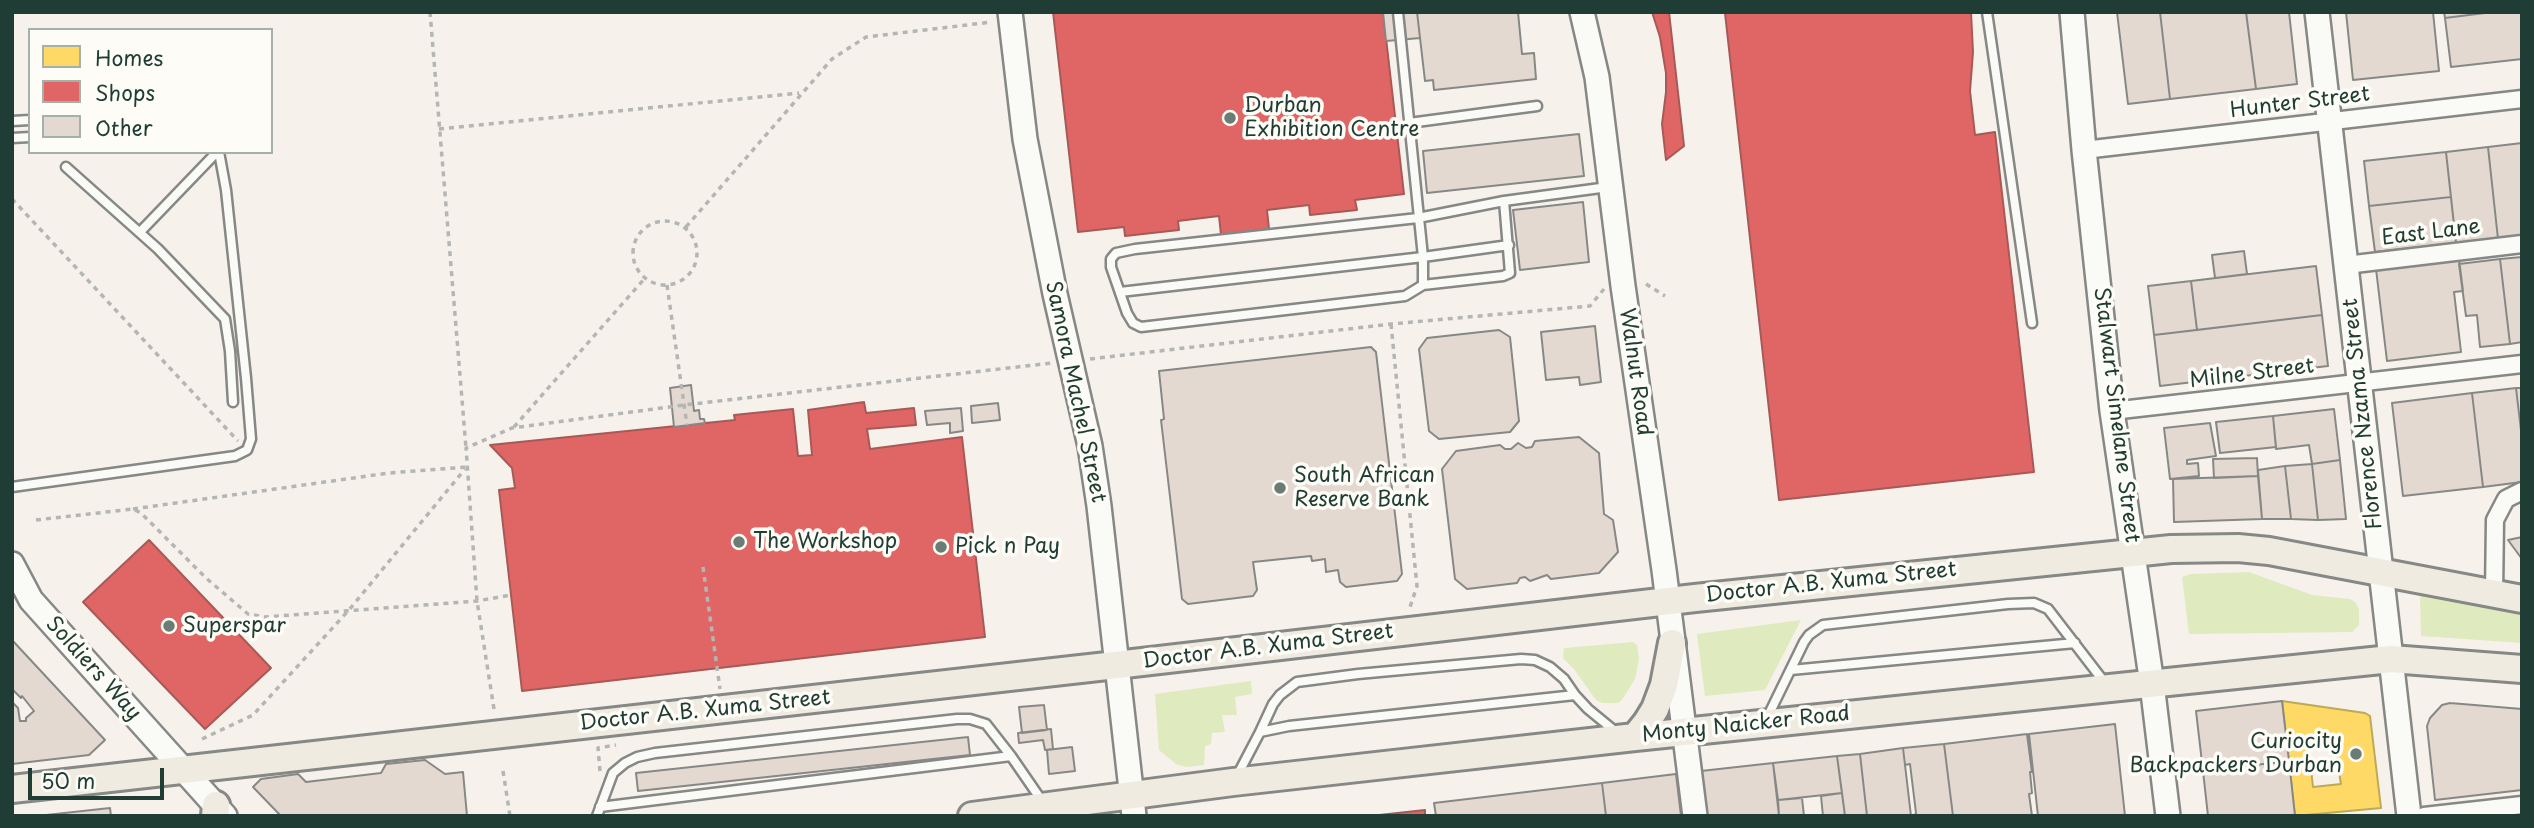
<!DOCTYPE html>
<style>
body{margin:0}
#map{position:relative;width:2534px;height:828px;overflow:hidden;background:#f7f1ec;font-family:"Playpen Sans",sans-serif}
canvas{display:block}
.frame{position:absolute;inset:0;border:14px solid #1f3d34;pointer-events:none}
.legend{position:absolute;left:28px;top:28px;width:245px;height:126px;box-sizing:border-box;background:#fdfcf7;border:2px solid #a4b0a9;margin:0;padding:9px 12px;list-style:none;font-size:21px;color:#1f3d34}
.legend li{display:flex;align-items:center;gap:14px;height:35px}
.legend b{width:35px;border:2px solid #a4b0a9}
.scale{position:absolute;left:28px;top:768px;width:136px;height:32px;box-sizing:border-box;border:4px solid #1f3d34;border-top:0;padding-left:9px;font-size:21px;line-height:24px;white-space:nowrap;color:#1f3d34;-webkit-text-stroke:5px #fdfcf7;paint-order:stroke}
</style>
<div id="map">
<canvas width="2534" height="828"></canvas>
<div class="frame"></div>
<ul class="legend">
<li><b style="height:19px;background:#ffd966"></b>Homes</li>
<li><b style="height:19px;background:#e06666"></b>Shops</li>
<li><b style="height:19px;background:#e4d9d1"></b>Other</li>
</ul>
<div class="scale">50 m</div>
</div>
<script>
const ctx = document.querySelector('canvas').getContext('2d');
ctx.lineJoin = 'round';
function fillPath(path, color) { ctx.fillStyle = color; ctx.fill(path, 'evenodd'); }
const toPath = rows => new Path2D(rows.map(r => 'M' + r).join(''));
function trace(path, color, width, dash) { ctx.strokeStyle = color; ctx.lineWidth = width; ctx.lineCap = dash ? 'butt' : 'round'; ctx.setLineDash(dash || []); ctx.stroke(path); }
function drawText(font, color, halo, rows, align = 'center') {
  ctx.font = font + ' "Playpen Sans",sans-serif'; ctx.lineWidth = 7; ctx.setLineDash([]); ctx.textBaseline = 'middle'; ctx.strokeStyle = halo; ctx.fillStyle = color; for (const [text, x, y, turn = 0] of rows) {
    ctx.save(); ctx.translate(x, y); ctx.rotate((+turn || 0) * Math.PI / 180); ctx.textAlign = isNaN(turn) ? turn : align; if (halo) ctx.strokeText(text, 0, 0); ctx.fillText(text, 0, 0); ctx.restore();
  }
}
fillPath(toPath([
 [2249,572,2312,595,2350,599,2355,602,2359,609,2359,625,2352,632,2189,634,2182,577,2190,574],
 [2420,595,2522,613,2522,643,2421,636],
 [1801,620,1765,690,1705,696,1697,634],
 [1633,642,1637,645,1639,659,1635,679,1622,700,1618,703,1602,703,1596,700,1574,669,1563,658,1564,648],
 [1251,681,1252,694,1235,697,1237,715,1222,715,1225,732,1212,733,1211,744,1205,746,1204,765,1186,767,1176,764,1159,750,1155,694]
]), '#dfeabf');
const homes = toPath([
 [2282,701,2365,713,2370,716,2381,808,2295,816,2282,701],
 [2308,743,2335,748,2341,784,2313,787,2308,743]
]);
fillPath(homes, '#ffd966');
trace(homes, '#bcaa57', 2);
const shops = toPath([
 [1053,12,1383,12,1404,194,1355,200,1357,210,1310,215,1309,205,1267,210,1269,229,1221,235,1219,216,1178,221,1179,230,1125,236,1124,227,1078,232,1053,12],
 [1652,12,1669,12,1684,146,1666,160,1662,124,1666,92,1666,73,1660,37,1652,12],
 [1714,12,1971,12,1973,52,1970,91,1975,135,1995,132,2034,472,1779,500,1725,13,1714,12],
 [864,402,866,413,914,408,916,425,867,429,870,449,962,437,985,637,522,691,499,490,515,488,512,468,490,445,735,420,734,415,793,409,798,456,812,455,808,410,864,402],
 [149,540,271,668,205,729,83,602,149,540],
 [1425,810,1425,816,1370,816,1425,810]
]);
fillPath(shops, '#e06666');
trace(shops, '#a65a57', 2);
const building = toPath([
 [1383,12,1417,12,1420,38,1386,41,1383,12],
 [1417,12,1518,12,1522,54,1534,53,1536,79,1434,90,1433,80,1425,81,1417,12],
 [2117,12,2160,12,2170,99,2128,104,2117,12],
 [2160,12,2246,12,2256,89,2170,99,2160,12],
 [2246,12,2289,12,2297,84,2256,89,2246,12],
 [2346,12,2433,12,2439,71,2353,80,2346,12],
 [2444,12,2493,12,2445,18,2444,12],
 [2493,12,2522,12,2522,59,2451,67,2445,18,2493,12],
 [1579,134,1584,176,1427,193,1423,151,1579,134],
 [2522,143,2522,236,2498,239,2488,147,2522,143],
 [2488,147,2498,239,2456,244,2446,152,2488,147],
 [2446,152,2451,197,2369,206,2364,161,2446,152],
 [2451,197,2456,243,2375,252,2369,206,2451,197],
 [1583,202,1589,262,1520,270,1513,210,1583,202],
 [2244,251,2247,274,2215,278,2212,255,2244,251],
 [2522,257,2522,342,2510,344,2500,259,2522,257],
 [2459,259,2463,291,2454,292,2461,352,2387,361,2376,269,2459,259],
 [2500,259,2510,344,2480,347,2477,315,2466,316,2459,264,2500,259],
 [2316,266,2322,315,2197,330,2191,281,2316,266],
 [2191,281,2197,330,2154,335,2148,286,2191,281],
 [2322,315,2328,366,2160,386,2154,335,2322,315],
 [1595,326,1601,382,1580,385,1579,377,1546,380,1541,332,1595,326],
 [1499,330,1510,337,1519,421,1510,432,1439,439,1429,431,1419,349,1427,338,1499,330],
 [1371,347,1376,352,1402,574,1397,581,1346,587,1340,582,1338,570,1326,572,1325,559,1312,561,1311,556,1253,562,1257,590,1253,596,1188,604,1182,599,1161,420,1164,419,1159,371,1371,347],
 [691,385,694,411,699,410,700,419,704,419,705,423,674,427,670,388,691,385],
 [2516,388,2522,388,2522,439,2516,388],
 [2516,388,2522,439,2522,482,2483,487,2472,393,2516,388],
 [2472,393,2483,487,2403,496,2392,403,2472,393],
 [998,403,1000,420,972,423,971,406,998,403],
 [961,408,963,431,950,433,950,423,927,425,925,411,961,408],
 [2334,409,2340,460,2312,464,2309,445,2276,449,2273,416,2334,409],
 [2273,416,2276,447,2220,453,2216,422,2273,416],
 [2210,423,2216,456,2187,460,2187,464,2198,463,2199,476,2170,479,2164,428,2210,423],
 [1579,437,1599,453,1604,514,1613,520,1618,552,1599,573,1551,579,1547,575,1530,581,1525,577,1520,578,1517,583,1467,589,1455,579,1442,469,1456,451,1500,445,1505,449,1511,449,1518,443,1526,448,1532,447,1535,441,1579,437],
 [2257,458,2258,476,2214,478,2213,459,2257,458],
 [2340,460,2346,519,2318,520,2312,464,2340,460],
 [2312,464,2318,520,2291,519,2285,466,2312,464],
 [2285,466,2291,519,2262,519,2258,470,2285,466],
 [2258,476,2262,519,2174,522,2173,479,2258,476],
 [2522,537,2522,559,2508,540,2522,537],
 [12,640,105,740,89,755,12,764,12,702,18,708,20,721,26,721,26,718,34,711,22,696,21,698,12,689,12,640],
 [2282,701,2289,761,2203,771,2196,711,2282,701],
 [2450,703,2522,709,2522,790,2435,800,2427,726,2430,718,2442,705,2450,703],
 [1044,705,1047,730,1022,733,1019,707,1044,705],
 [2115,724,2125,816,2038,816,2029,734,2115,724],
 [1051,729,1053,749,1045,750,1043,740,1019,743,1018,733,1051,729],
 [2027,734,2032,772,2030,772,2032,793,2029,794,2032,816,1953,816,1944,744,2027,734],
 [968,737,970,755,638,791,636,773,968,737],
 [1944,744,1953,816,1914,816,1916,813,1910,764,1905,765,1903,748,1944,744],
 [1072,747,1075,771,1049,774,1047,750,1072,747],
 [1903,748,1911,816,1867,816,1860,754,1903,748],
 [1860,754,1867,816,1845,816,1837,756,1860,754],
 [1837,756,1842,793,1778,800,1773,763,1837,756],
 [425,760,445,774,463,772,467,816,281,816,253,787,261,779,298,774,306,782,381,773,386,764,425,760],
 [2289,761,2295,816,2208,816,2203,771,2289,761],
 [1773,763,1779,816,1706,816,1701,771,1773,763],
 [1676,774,1681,816,1606,816,1602,783,1676,774],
 [1602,783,1606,816,1436,816,1434,803,1602,783],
 [1842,793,1845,816,1823,816,1821,796,1842,793],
 [1802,798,1804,816,1779,816,1778,800,1802,798],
 [110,808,111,816,37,816,110,808]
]);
fillPath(building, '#e4d9d1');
trace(building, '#868885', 2);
const lane = toPath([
 [1398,12,1423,257,1423,285],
 [1987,12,2032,323],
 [12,121,30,120],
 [1409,123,1537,106],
 [12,138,30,137],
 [66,167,158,249,225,319,230,351,233,402],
 [1504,201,1510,273,1503,276,1423,285,1405,296,1141,327,1133,323,1127,313,1111,267,1111,259,1116,253,1135,249,1418,218,1504,201,1608,187],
 [140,232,217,152],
 [1120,292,1423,257,1509,245],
 [12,487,235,456,247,450,251,439,246,378,226,190,219,152],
 [1791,670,2075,643],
 [1767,718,1804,642,1809,635,1823,625,2008,604,2034,603,2048,609,2105,683],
 [1260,732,1273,704,1280,695,1297,682,1358,674,1521,659,1535,660,1550,667,1564,679,1575,695],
 [1238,774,1260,732,1289,726,1575,695,1588,709,1616,732],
 [600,807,1011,756],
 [597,816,613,773,625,763,637,757,655,753,957,719,970,719,986,724,1011,756,1042,801]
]);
const street = toPath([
 [2084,150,2522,99],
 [2346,265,2522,244],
 [2112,411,2522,364],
 [2494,594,2495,520,2506,499,2522,491],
 [2424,816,2522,805]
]);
const secondary = toPath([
 [1010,12,1025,139,1055,294,1090,446,1099,506,1134,816],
 [1582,12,1597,77,1623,286,1664,570,1695,816],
 [2072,12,2084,150,2112,411,2152,684,2168,816],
 [2317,12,2409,816],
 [12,564,31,600,225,816]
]);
const primary = toPath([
 [1635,737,1647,722,1655,709,1664,685,1672,643],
 [12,789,1116,665,1695,598,2171,549,2238,548,2269,551,2522,599],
 [215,816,216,805],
 [972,816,1233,782,1635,737,2391,659,2522,669]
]);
trace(lane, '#868885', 13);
trace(street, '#868885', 21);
trace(secondary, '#868885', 28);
trace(primary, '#868885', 32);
trace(toPath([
 [430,12,466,448],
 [439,129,799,93],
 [12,199,238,441],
 '633 253a32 32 0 1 1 64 0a32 32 0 1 1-64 0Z',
 [686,227,832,59,866,37,992,22],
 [1646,284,1665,296],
 [667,285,687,425],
 [1391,324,1417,586,1409,610],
 [1090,359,1391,324,1590,306,1604,289],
 [514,427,645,278],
 [133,509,389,473,467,467],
 [36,520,133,509,141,513,206,578,248,614,265,617,477,601,511,595],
 [703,567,720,689],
 [494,709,477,601,466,448,512,428,684,405,1052,363],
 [202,739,253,715,349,610,465,469],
 [503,771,510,816],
 [600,771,598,748,616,745]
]), '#b4b6b4', 3.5, [5, 5]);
trace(lane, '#fafaf7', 8);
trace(street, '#fafaf7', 16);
trace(secondary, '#fafaf7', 23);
trace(primary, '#f0ebe1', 26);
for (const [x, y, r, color] of [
 [1230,118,7,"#6b7c74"],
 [1280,488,7,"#6b7c74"],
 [739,542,7,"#6b7c74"],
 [941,547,7,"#6b7c74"],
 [169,626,7,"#6b7c74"],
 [2356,754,7,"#6b7c74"]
]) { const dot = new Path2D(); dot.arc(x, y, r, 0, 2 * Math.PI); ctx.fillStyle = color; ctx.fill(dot); trace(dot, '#fdfcf7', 2.5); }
drawText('21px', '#1f3d34', '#fdfcf7', [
 ["Hunter Street",2300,103,-7],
 ["East Lane",2431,233,-7],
 ["Walnut Road",1635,372,82],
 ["Milne Street",2252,374,-7],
 ["Samora Machel Street",1075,392,78],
 ["Florence Nzama Street",2363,414,-96],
 ["Stalwart Simelane Street",2116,415,83],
 ["Doctor A.B. Xuma Street",1831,583,-6],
 ["Doctor A.B. Xuma Street",1268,647,-7],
 ["Soldiers Way",93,669,48],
 ["Doctor A.B. Xuma Street",705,711,-6],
 ["Monty Naicker Road",1746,725,-6]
]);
drawText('21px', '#1f3d34', '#fdfcf7', [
 ["Durban",1244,106],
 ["Exhibition Centre",1244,130],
 ["South African",1294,476],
 ["Reserve Bank",1294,500],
 ["The Workshop",753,542],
 ["Pick n Pay",955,547],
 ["Superspar",183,626],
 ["Curiocity",2342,742,"right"],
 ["Backpackers Durban",2342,766,"right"]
], 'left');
</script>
